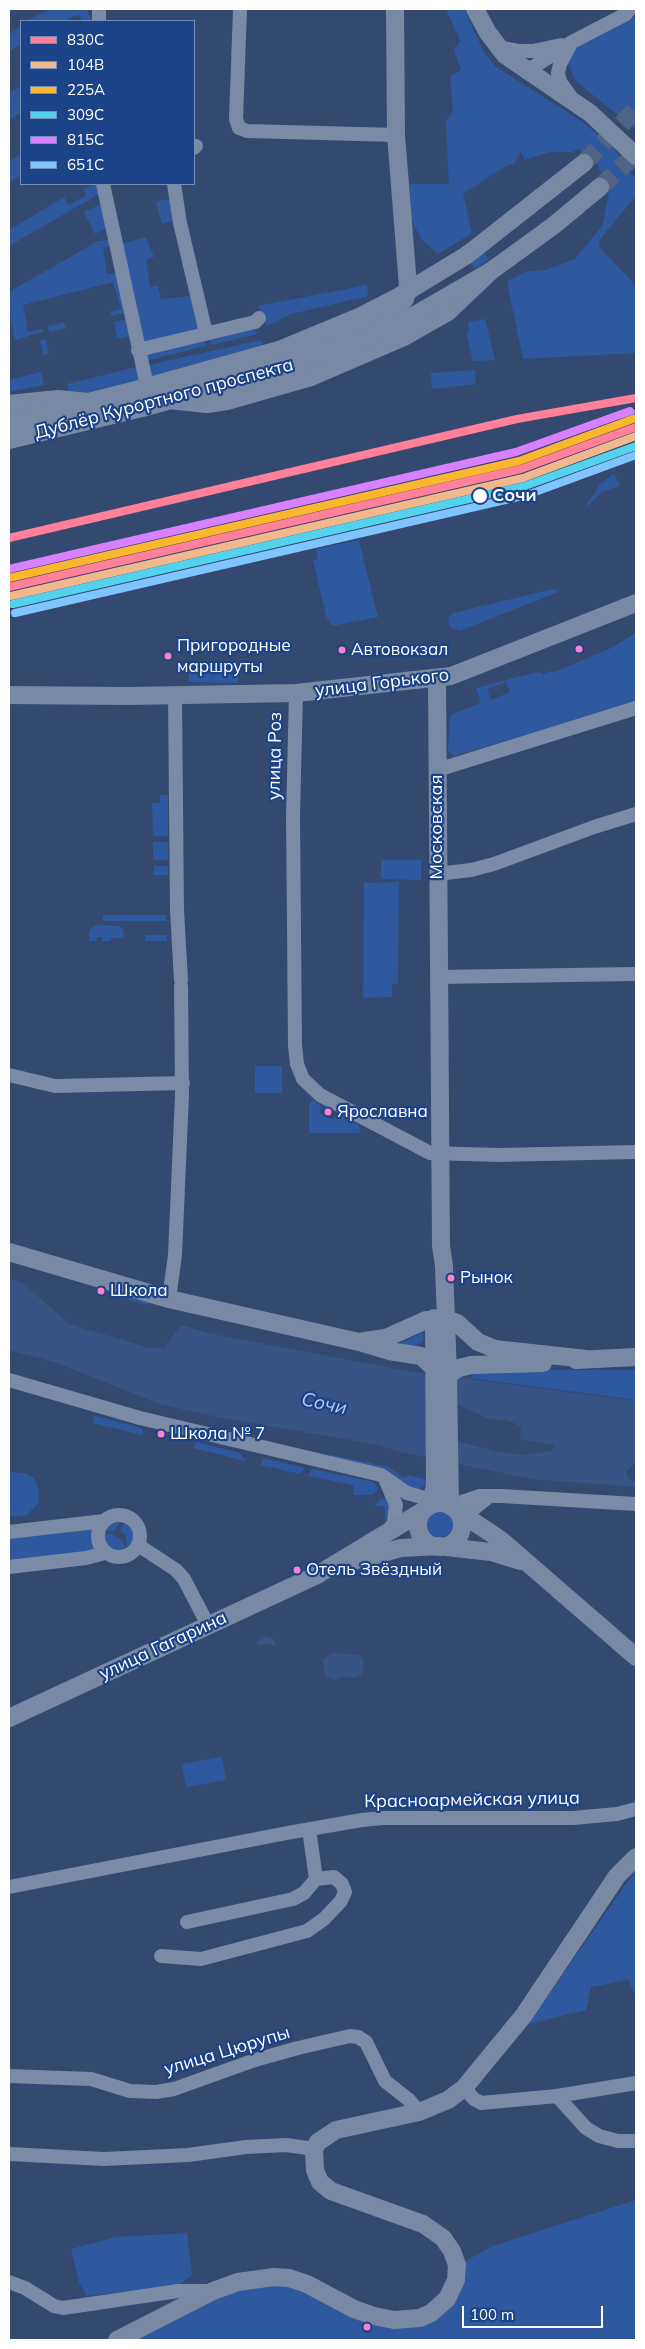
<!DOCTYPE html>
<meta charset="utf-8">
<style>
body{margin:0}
#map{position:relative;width:645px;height:2349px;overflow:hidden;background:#344970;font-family:Mulish,sans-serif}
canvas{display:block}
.frame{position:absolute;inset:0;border:10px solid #fff;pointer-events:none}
.legend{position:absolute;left:20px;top:20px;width:175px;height:165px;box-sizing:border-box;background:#1b4388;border:1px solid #768eb8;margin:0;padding:6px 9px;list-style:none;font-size:15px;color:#fff}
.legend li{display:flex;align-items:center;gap:10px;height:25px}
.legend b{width:25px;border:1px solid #768eb8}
.scale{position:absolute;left:462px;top:2306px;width:141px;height:22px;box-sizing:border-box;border:2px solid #fff;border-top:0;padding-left:6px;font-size:15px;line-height:18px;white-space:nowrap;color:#fff;-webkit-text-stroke:4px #1b4388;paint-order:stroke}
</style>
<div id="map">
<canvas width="645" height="2349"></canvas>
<div class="frame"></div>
<ul class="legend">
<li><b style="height:6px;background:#ff8098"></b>830С</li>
<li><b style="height:6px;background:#f1b78d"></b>104В</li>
<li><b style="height:6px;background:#fab62d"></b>225А</li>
<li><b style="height:6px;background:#53d2ee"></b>309С</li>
<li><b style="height:6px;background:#d880ff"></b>815С</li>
<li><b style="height:6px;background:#80c4ff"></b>651С</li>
</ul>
<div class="scale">100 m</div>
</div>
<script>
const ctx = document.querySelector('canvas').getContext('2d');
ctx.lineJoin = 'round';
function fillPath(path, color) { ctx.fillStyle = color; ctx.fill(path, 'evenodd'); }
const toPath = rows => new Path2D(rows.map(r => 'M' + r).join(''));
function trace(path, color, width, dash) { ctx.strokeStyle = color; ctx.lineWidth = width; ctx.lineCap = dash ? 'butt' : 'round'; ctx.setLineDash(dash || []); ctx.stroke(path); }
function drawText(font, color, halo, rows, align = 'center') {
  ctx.font = font + ' Mulish,sans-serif'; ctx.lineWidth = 4.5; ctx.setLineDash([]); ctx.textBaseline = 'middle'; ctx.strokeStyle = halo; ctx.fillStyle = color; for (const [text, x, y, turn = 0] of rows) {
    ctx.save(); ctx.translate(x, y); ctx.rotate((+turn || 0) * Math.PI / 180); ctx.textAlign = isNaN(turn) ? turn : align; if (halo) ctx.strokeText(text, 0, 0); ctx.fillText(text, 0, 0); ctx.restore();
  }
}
fillPath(toPath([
 [51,9,86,9,92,21,83,21,78,14,64,21,26,21],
 [446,9,464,9,484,52,495,66,581,121,613,147,636,180,636,196,600,239,599,247,636,286,636,353,523,359,507,282,524,272,545,270,575,259,602,226,609,194,598,165,578,149,573,152,550,152,525,160,521,152,514,164,507,165,463,194,472,233,438,254,421,239,409,214,407,184,449,184,446,121,453,111,450,77,461,70,454,50,460,41],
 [636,16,636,130,576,81,566,60,578,44],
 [21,26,21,44,9,51,9,35],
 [21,86,21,113,9,120,9,93],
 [21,154,21,175,9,182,9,161],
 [96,184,99,194,9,246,9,230,64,197,69,205,86,195,83,189],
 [172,198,176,220,162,224,156,202],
 [101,204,106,229,95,234,84,212],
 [146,237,154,257,146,260,150,287,158,286,161,299,191,296,199,328,141,343,122,244],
 [112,240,112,245,103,248,107,274,119,273,127,312,111,316,111,312,121,309,113,282,23,305,28,332,43,329,43,332,15,340,9,310,9,292,98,241],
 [483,250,489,260,475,269,469,259],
 [367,285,368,296,291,314,267,326,258,306],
 [128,319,132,336,117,339,114,322],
 [485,319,495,360,473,361,466,333,469,332,468,322],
 [64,322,66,328,49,332,48,326],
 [253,325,257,334,211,345,209,335],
 [204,336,206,346,145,361,142,352],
 [46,339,49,353,43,355,40,340],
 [261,340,264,349,149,381,145,366],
 [136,367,140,382,88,396,69,395,67,384],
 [475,370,476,384,432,389,431,373],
 [41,372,44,385,9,392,9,380],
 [614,474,620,486,603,491,584,509,601,483],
 [359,540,378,617,332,626,326,616,313,560,318,559,316,549],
 [553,589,558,592,459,631,452,628,449,624,448,618,453,613],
 [636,633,636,702,454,756,448,751,450,715,481,703,476,688,529,674,540,672,543,674,551,671,552,673,609,649],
 [506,682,510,692,491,700,487,689],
 [202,667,238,677,238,683,189,682,189,671],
 [160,795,168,795,168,836,153,836,152,803,160,803],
 [153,842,168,842,168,860,153,860],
 [381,860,421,860,421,880,381,879],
 [154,866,168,866,168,875,153,875],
 [399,882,398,984,392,984,392,997,363,998,364,883],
 [103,915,166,915,166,921,103,921],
 [96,925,120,926,123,930,124,938,111,938,111,941,102,941,102,937,97,937,96,941,89,941,89,930],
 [145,935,167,935,167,941,145,941],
 [255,1066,282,1066,282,1093,255,1093],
 [312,1100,322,1106,319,1113,333,1120,337,1113,359,1125,360,1133,309,1133,309,1104],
 [113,1295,124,1295,148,1302,147,1305],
 [423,1332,423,1341,415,1347,392,1348],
 [477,1370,636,1370,636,1400,470,1378],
 [95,1416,141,1428,143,1431,142,1435,93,1423],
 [196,1442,240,1453,245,1461,194,1448],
 [332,1455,389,1467,403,1478,409,1475,424,1479,428,1482,418,1491,327,1459],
 [263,1458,305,1468,300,1474,261,1465],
 [312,1469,374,1482,378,1490,372,1495,354,1495,353,1485,308,1476],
 [9,1472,25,1473,33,1478,38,1485,39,1502,27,1515,9,1517],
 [381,1499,387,1499,393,1512,385,1528,385,1507,374,1505],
 '426 1523a14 14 0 1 1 28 0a14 14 0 1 1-28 0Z',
 [114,1519,123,1519,113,1532,103,1530],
 [126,1520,134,1527,136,1533,136,1539,130,1550,127,1546,126,1536,120,1531],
 [100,1526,98,1537,101,1548,9,1567,9,1532],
 [102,1533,112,1534,121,1540,128,1551,119,1554,108,1551,102,1542],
 [222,1757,226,1780,186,1787,182,1764],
 [636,1870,636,1997,628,1980,591,1987,586,2010,528,2024],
 [636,2200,636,2340,131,2340,217,2297,241,2289,273,2284,287,2285,394,2326,458,2297,465,2281,466,2261,493,2246],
 [187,2233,192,2275,179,2285,87,2296,79,2282,71,2249,116,2237]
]), '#2f599f');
fillPath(toPath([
 [9,1278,24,1284,69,1324,149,1348,164,1348,181,1325,212,1334,407,1371,636,1401,636,1462,626,1472,629,1480,636,1481,636,1487,532,1479,400,1452,375,1444,227,1419,160,1404,54,1362,9,1350],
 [446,1399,489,1419,506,1420,516,1424,521,1427,520,1439,556,1445,551,1451,525,1455,499,1452,452,1440],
 [266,1636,272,1638,277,1646,268,1644,256,1645,261,1637],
 [333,1653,359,1655,364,1660,362,1674,355,1678,344,1677,334,1680,325,1676,323,1660]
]), '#385486');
trace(toPath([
 [584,163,636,109],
 [600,187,636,154]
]), '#526485', 18, [18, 9]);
trace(toPath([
 [240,9,236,119,239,128,247,131,396,135],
 [99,21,99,9],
 [497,47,518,51,533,51,561,45],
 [569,47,560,64,558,73,560,82,571,97],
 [527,71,572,42,626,14,630,9],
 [194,148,196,146],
 [103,184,149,395],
 [174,184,180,223,206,333],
 [138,350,255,322,259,318],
 [296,693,293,816,295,1045,297,1064,303,1079,320,1095,430,1153,498,1155,636,1152],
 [175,696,177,910,181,980],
 [437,770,636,708],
 [437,874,471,870,494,864,594,827,636,814],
 [438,977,636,974],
 [9,1075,55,1086,183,1083],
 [169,1299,175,1255,182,1095,181,986],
 [9,1380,140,1418,381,1475,407,1493,443,1503],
 [386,1481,396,1505,394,1523,387,1533],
 [450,1506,479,1496,501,1496,636,1504],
 '98 1536a21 21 0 1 1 42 0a21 21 0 1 1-42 0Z',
 [460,1516,471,1511,487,1498],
 [9,1532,104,1521],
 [138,1545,176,1570,184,1579,208,1625],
 [9,1567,86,1558,105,1553],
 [9,1887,287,1833,362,1820,383,1818,573,1818,617,1814,636,1809],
 [187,1922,293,1899,304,1893,316,1879,309,1829],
 [161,1956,201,1959,307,1931,324,1919,341,1901,345,1892,342,1884,334,1877,316,1879],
 [9,2076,91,2079,130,2091,156,2092,174,2089,255,2060,298,2048,350,2036,358,2037,366,2042,385,2081,409,2100,419,2112],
 [464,2088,474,2099,481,2103,557,2096,586,2128,599,2136,618,2141,636,2141],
 [557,2096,636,2083],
 [9,2154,104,2159,188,2155,246,2147,286,2145,314,2149],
 [9,2282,25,2288,54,2306,63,2308,178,2291,213,2291]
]), '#7b8aa5', 14);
trace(toPath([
 [475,9,488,33,505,55,590,113,636,156],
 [467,255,584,163],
 [169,400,207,404,227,401,311,377,404,337,448,312,491,271,553,226,600,187],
 [9,404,58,399,88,402],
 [9,431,244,371,324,345,396,310,405,299,408,286,396,135,395,9],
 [437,678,441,1246,444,1266,448,1375,450,1506],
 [9,695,128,696,296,693,451,676,636,603],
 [9,1252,169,1299,359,1342,389,1351,421,1356,435,1369],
 [364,1341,386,1338,426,1320,446,1319,457,1323,478,1342,495,1349,586,1359],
 [576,1360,636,1357],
 [448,1375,459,1368,471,1365,543,1363],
 '418 1525a22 22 0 1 1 44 0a22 22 0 1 1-44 0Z',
 [428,1507,432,1499,435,1485,434,1318],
 [460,1516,474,1522,501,1540,636,1657],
 [357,1560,401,1548,438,1546,491,1552,520,1561],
 [9,1718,317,1575,423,1511],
 [117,2340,213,2291,238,2282,274,2277,289,2278,307,2284,354,2309,374,2316,394,2320,420,2318,431,2313,447,2299,456,2280,457,2265,452,2251,443,2238,423,2224,331,2191,320,2182,315,2170,314,2149,318,2142,336,2130,419,2112,448,2100,464,2088,524,2015,617,1876,636,1857]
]), '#7a89a3', 18);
const rail = toPath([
 [601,421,636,412]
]);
trace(rail, '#7b8aa4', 5);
trace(rail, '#1b4388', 3, [9]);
trace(toPath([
 [9,422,136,390,279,350,361,316,398,297,467,255],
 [9,440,142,408,285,368,370,336,408,319,491,271]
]), '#7a89a3', 18);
trace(toPath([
 [9,538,517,419,636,398],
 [9,587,521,469,636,427]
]), '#ff8098', 8);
trace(toPath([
 [11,596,523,478,636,436]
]), '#f1b78d', 8);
trace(toPath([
 [9,578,519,461,633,419]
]), '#fab62d', 8);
trace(toPath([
 [13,604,525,486,636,446]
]), '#53d2ee', 8);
trace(toPath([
 [9,569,516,452,630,411]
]), '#d880ff', 8);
trace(toPath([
 [15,613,527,495,636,455]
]), '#80c4ff', 8);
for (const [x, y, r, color] of [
 [480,496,8,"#fff"],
 [579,649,4.5,"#ff80c5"],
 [342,650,4.5,"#ff80c5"],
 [168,656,4.5,"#ff80c5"],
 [328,1112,4.5,"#ff80c5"],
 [451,1278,4.5,"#ff80c5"],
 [101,1291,4.5,"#ff80c5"],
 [161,1434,4.5,"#ff80c5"],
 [297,1570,4.5,"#ff80c5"],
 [367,2327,4.5,"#ff80c5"]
]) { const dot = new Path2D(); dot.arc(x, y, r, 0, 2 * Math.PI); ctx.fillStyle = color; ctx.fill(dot); trace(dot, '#1b4388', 2); }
drawText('17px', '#fff', '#1b4388', [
 ["Пригородные",177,646],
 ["маршруты",177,667],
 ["Автовокзал",351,650],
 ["Ярославна",337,1112],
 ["Рынок",460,1278],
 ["Школа",110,1291],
 ["Школа № 7",170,1434],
 ["Отель Звёздный",306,1570]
], 'left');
drawText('18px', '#fff', '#1b4388', [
 ["Дублёр Курортного проспекта",164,399,-15],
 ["улица Горького",382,683,-7],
 ["улица Роз",275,756,-89],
 ["Московская",437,827,-90],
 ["улица Гагарина",163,1646,-25],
 ["Красноармейская улица",472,1800,-1],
 ["улица Цюрупы",227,2051,-17]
]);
drawText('bold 18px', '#fff', '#1b4388', [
 ["Сочи",492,496]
], 'left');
drawText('italic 19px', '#b0caf4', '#1b4388', [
 ["Сочи",324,1404,12]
]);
</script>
